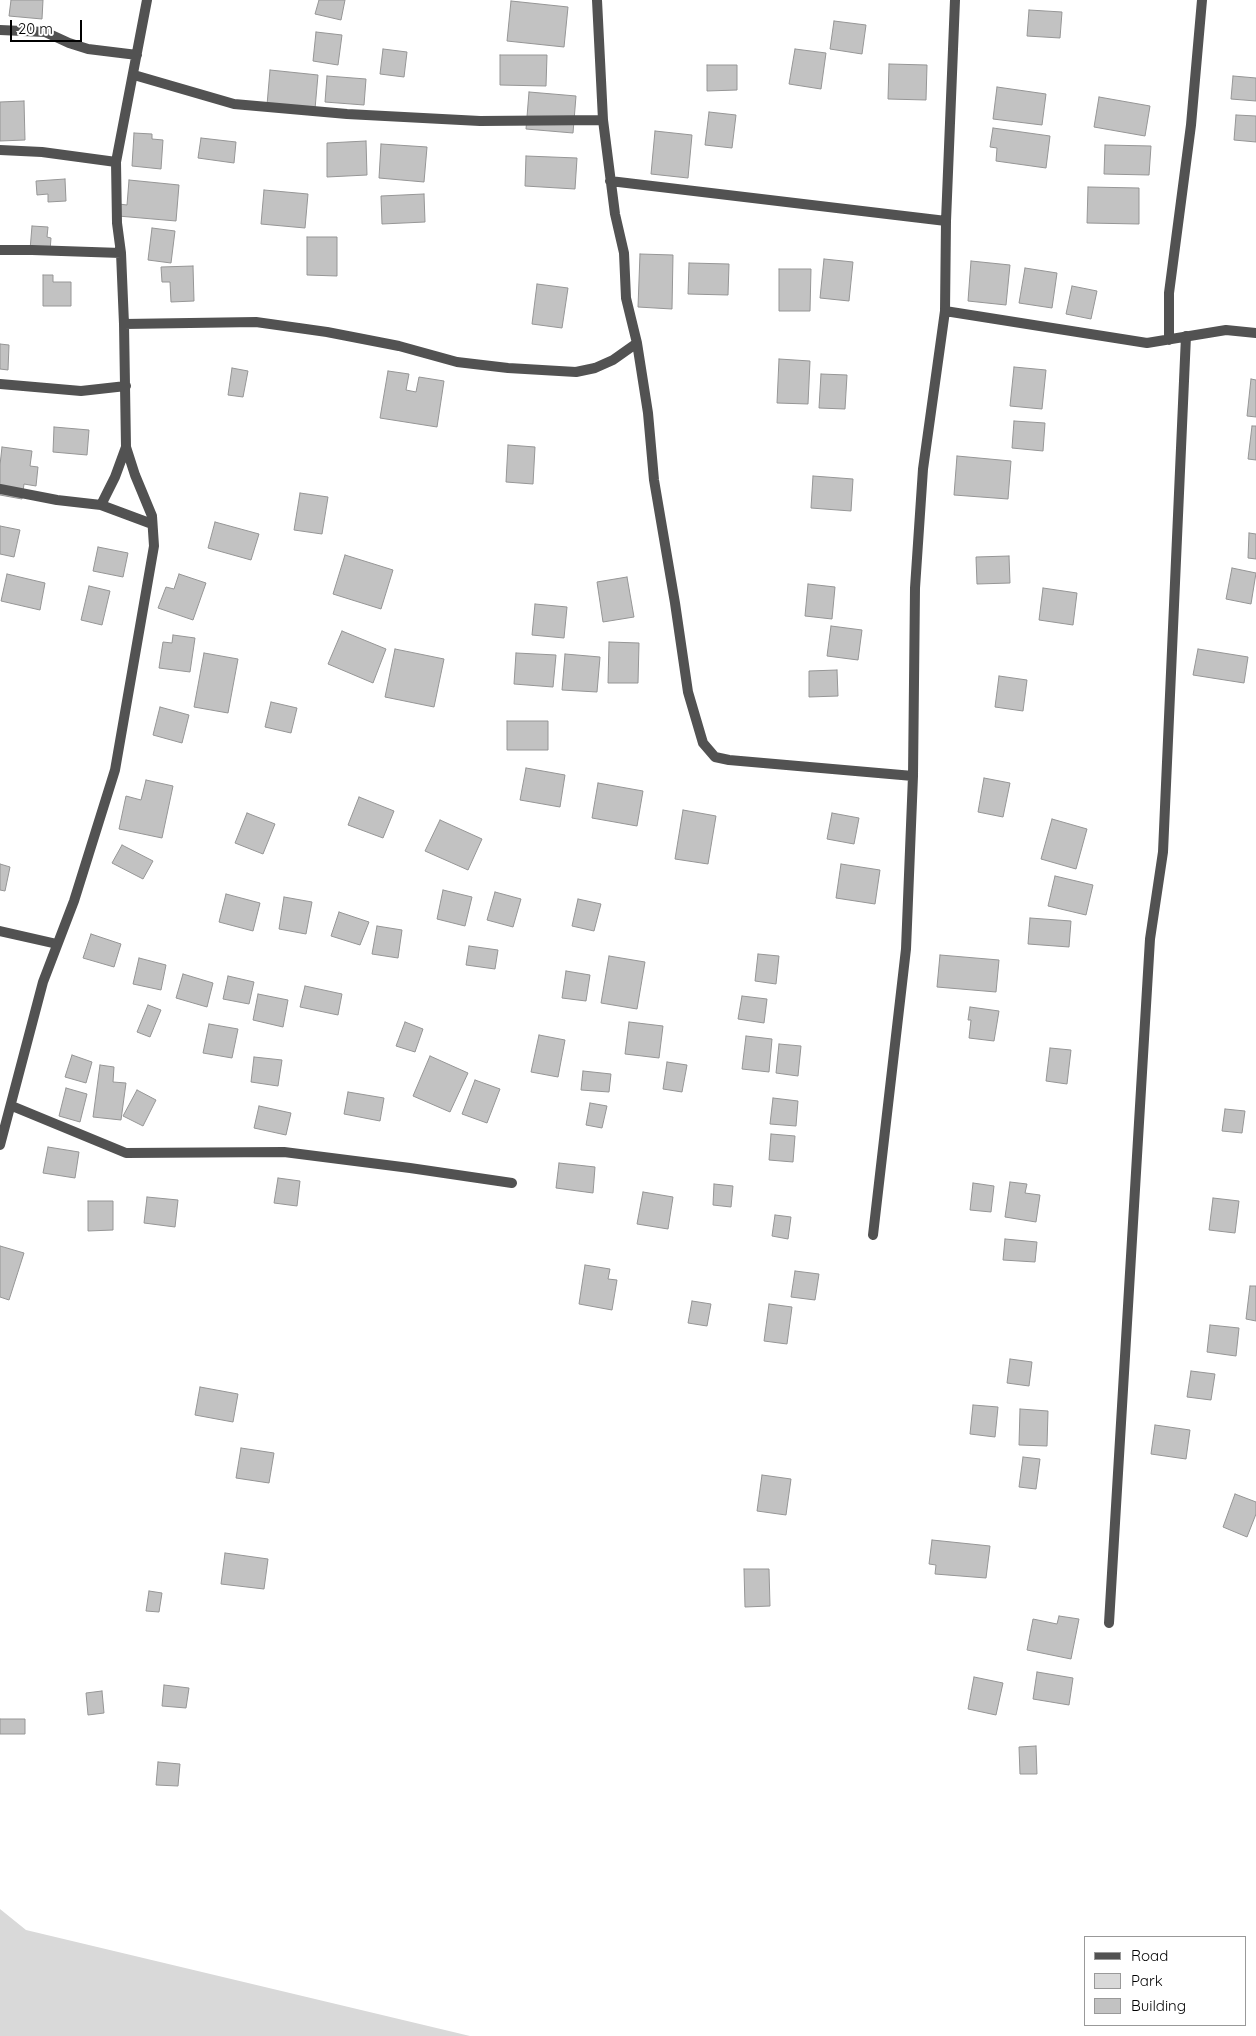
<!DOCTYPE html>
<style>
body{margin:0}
#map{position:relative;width:1256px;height:2036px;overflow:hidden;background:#fff;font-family:Quicksand,sans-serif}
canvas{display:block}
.legend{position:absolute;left:1084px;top:1936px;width:162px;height:90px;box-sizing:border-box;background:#fff;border:1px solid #999;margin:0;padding:6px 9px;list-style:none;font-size:15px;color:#000}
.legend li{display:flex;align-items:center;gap:10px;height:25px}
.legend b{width:25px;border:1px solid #999}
.scale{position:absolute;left:10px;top:20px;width:72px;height:22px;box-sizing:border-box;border:2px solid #000;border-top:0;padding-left:6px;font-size:15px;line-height:18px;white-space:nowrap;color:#000;-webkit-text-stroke:4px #fff;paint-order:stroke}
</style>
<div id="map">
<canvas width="1256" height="2036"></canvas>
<ul class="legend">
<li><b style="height:6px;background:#525252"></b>Road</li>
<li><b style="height:14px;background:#d9d9d9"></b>Park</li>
<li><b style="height:14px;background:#c2c2c2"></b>Building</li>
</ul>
<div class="scale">20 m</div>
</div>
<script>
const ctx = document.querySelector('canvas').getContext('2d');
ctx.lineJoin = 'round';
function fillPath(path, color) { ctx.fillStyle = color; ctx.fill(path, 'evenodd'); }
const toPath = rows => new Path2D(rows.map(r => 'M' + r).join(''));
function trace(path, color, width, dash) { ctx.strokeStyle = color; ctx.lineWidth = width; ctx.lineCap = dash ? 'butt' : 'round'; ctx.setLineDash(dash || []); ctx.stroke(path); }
fillPath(toPath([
 [0,1909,26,1930,470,2036,0,2036]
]), '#d9d9d9');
const building = toPath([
 [11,0,43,0,42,19,9,16,11,0],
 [319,0,345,0,341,20,315,14,319,0],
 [511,1,568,7,564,47,507,41,511,1],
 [1029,10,1062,12,1060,38,1027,36,1029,10],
 [834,21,866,25,862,54,830,49,834,21],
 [316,32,342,35,338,65,313,61,316,32],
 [383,49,407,52,404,77,380,74,383,49],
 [795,49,826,53,821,89,789,84,795,49],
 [500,55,547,55,546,86,500,85,500,55],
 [889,64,927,65,926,100,888,99,889,64],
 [707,65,737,65,737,90,707,91,707,65],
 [270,70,318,75,315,109,267,105,270,70],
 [327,76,366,79,364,105,325,102,327,76],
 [1233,76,1256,78,1256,101,1231,99,1233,76],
 [997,87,1046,94,1042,125,993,119,997,87],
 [529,92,576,96,573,133,526,129,529,92],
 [1099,97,1150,106,1145,136,1094,127,1099,97],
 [24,101,25,140,0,141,0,102,24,101],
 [709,112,736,115,732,148,705,145,709,112],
 [1236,115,1256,116,1256,142,1234,140,1236,115],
 [993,128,1050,136,1046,168,996,161,997,148,990,147,993,128],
 [655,131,692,135,688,178,651,174,655,131],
 [134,133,152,134,152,139,163,140,161,169,132,166,134,133],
 [201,138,236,142,234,163,198,158,201,138],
 [366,141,367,175,327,177,327,143,366,141],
 [381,144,427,147,424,182,379,178,381,144],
 [1105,145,1151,146,1149,175,1104,174,1105,145],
 [526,156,577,158,575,189,525,186,526,156],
 [65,179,66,201,48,202,48,194,37,195,36,181,65,179],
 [129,180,179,185,176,221,118,216,119,204,127,205,129,180],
 [1088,187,1139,188,1139,224,1087,223,1088,187],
 [264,190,308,194,305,228,261,224,264,190],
 [424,194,425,222,382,224,381,196,424,194],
 [32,226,48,227,47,237,51,238,50,251,30,250,32,226],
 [152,228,175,231,171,263,148,260,152,228],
 [307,237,337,237,337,276,307,275,307,237],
 [640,254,673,255,672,309,638,307,640,254],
 [824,259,853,262,849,301,820,298,824,259],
 [971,261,1010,265,1006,305,968,301,971,261],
 [689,263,729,264,728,295,688,294,689,263],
 [193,266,194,301,171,302,170,282,162,282,161,267,193,266],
 [1025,268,1057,273,1052,308,1019,303,1025,268],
 [779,269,811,269,810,311,779,311,779,269],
 [43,275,53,275,53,282,71,282,71,306,43,306,43,275],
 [537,284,568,288,562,328,532,324,537,284],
 [1072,286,1097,291,1091,319,1066,314,1072,286],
 [0,344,9,345,8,370,0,369,0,344],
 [779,359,810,361,808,404,777,403,779,359],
 [1014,367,1046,370,1042,409,1010,406,1014,367],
 [232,368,248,371,243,397,228,395,232,368],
 [388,371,409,374,406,390,416,392,419,377,444,381,437,427,380,418,388,371],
 [821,374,847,375,845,409,819,408,821,374],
 [1251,379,1256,380,1256,417,1247,416,1251,379],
 [1014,421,1045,423,1043,451,1012,448,1014,421],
 [1252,426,1256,426,1256,460,1248,459,1252,426],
 [54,427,89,430,87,455,53,452,54,427],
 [508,445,535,447,533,484,506,482,508,445],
 [2,447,32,451,30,466,38,467,36,486,24,484,22,499,0,495,0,465,2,447],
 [957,456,1011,461,1008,499,954,495,957,456],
 [813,476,853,479,851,511,811,508,813,476],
 [300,493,328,497,322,534,294,530,300,493],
 [215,522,259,534,251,560,208,548,215,522],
 [0,526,20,530,14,557,0,554,0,526],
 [1249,533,1256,534,1256,559,1248,558,1249,533],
 [98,547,128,553,123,577,93,571,98,547],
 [345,555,393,570,381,609,333,594,345,555],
 [1009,556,1010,583,977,584,976,557,1009,556],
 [1232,568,1256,573,1251,604,1226,599,1232,568],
 [7,574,45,583,40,610,1,601,7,574],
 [179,574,206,583,193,620,158,608,166,587,174,589,179,574],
 [627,577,634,617,603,622,597,582,627,577],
 [808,584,835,587,832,619,805,616,808,584],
 [89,586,110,591,102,625,81,620,89,586],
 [1043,588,1077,593,1073,625,1039,620,1043,588],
 [535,604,567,607,564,638,532,635,535,604],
 [831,626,862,630,858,660,827,656,831,626],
 [342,631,386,649,373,683,328,664,342,631],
 [173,635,195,638,190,672,159,668,163,642,172,643,173,635],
 [609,642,639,643,638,683,608,683,609,642],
 [395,649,444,659,434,707,385,697,395,649],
 [1198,649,1248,657,1244,683,1193,675,1198,649],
 [204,653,238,659,228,713,194,707,204,653],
 [516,653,556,655,553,687,514,684,516,653],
 [565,654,600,657,597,692,562,690,565,654],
 [837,670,838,696,809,697,809,671,837,670],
 [999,676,1027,680,1023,711,995,707,999,676],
 [271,702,297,708,291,733,265,727,271,702],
 [160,707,189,715,182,743,153,735,160,707],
 [507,721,548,721,548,750,507,750,507,721],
 [526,768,565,775,560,807,520,800,526,768],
 [984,778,1010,783,1003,817,978,812,984,778],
 [146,780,173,786,162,838,119,829,126,796,141,800,146,780],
 [598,783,643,791,637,826,592,818,598,783],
 [359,797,394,811,383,838,348,825,359,797],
 [683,810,716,816,708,864,675,859,683,810],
 [247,813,275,824,263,854,235,843,247,813],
 [832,813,859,818,854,844,827,839,832,813],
 [1052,819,1087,829,1076,869,1041,859,1052,819],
 [440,820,482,839,468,870,425,851,440,820],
 [122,845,153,861,143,879,112,863,122,845],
 [0,864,10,867,5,891,0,890,0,864],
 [841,864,880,870,875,904,836,898,841,864],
 [1055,876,1093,885,1086,915,1048,906,1055,876],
 [443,890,472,897,465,926,437,919,443,890],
 [495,892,521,899,513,927,487,920,495,892],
 [226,894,260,903,253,931,219,922,226,894],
 [284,897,312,902,306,934,279,929,284,897],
 [578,899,601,904,594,931,572,926,578,899],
 [339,912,369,922,360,945,331,936,339,912],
 [1030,918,1071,921,1069,947,1028,944,1030,918],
 [377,926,402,930,398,958,372,954,377,926],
 [91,934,121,944,114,967,83,958,91,934],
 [469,946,498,950,495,969,466,965,469,946],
 [758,954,779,956,776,984,755,981,758,954],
 [940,955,999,960,996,992,937,987,940,955],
 [609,956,645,962,637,1009,601,1003,609,956],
 [139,958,166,965,161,990,133,984,139,958],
 [566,971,590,975,586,1001,562,998,566,971],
 [183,974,213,983,207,1007,176,998,183,974],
 [228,976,254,982,249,1004,223,999,228,976],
 [305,986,342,994,338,1015,300,1007,305,986],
 [258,994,288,1000,283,1027,253,1020,258,994],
 [742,996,767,999,764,1023,738,1019,742,996],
 [148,1005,161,1010,150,1037,137,1032,148,1005],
 [970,1007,999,1011,994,1041,969,1038,971,1020,968,1020,970,1007],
 [405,1022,423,1029,415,1052,396,1046,405,1022],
 [629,1022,663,1026,659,1058,625,1054,629,1022],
 [209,1024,238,1029,232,1058,203,1053,209,1024],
 [539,1035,565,1040,558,1077,531,1072,539,1035],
 [746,1036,772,1039,769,1072,742,1069,746,1036],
 [779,1044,801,1046,798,1076,776,1073,779,1044],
 [1050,1048,1071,1050,1067,1084,1046,1081,1050,1048],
 [72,1055,92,1062,86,1083,65,1077,72,1055],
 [430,1056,468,1073,450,1112,413,1096,430,1056],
 [254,1057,282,1060,278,1086,251,1082,254,1057],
 [667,1062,687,1065,682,1092,663,1089,667,1062],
 [100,1065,114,1067,113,1082,126,1083,121,1120,93,1117,100,1065],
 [583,1071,611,1074,609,1092,581,1090,583,1071],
 [475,1080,500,1089,487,1123,462,1114,475,1080],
 [66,1088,87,1094,80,1122,59,1116,66,1088],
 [137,1090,156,1100,143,1126,123,1116,137,1090],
 [348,1092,384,1098,380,1121,344,1114,348,1092],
 [773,1098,798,1101,796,1126,770,1124,773,1098],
 [590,1103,607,1106,602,1128,586,1125,590,1103],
 [259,1106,291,1113,286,1135,254,1128,259,1106],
 [1225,1109,1245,1111,1242,1133,1222,1131,1225,1109],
 [771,1134,795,1136,793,1162,769,1160,771,1134],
 [48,1147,79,1152,75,1178,43,1173,48,1147],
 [559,1163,595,1167,593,1193,556,1188,559,1163],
 [278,1178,300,1181,297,1206,274,1203,278,1178],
 [1010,1182,1027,1184,1025,1193,1040,1195,1036,1222,1005,1217,1010,1182],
 [973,1183,994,1186,991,1212,970,1210,973,1183],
 [714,1184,733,1186,731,1207,713,1205,714,1184],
 [643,1192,673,1197,668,1229,637,1224,643,1192],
 [147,1197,178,1200,175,1227,144,1223,147,1197],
 [1213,1198,1239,1201,1235,1233,1209,1230,1213,1198],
 [88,1201,113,1201,113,1230,88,1231,88,1201],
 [775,1215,791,1217,788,1239,772,1236,775,1215],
 [1005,1239,1037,1242,1035,1262,1003,1260,1005,1239],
 [0,1246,24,1253,9,1300,0,1297,0,1246],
 [585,1265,610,1269,608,1279,617,1280,612,1310,579,1304,585,1265],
 [795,1271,819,1274,815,1300,791,1297,795,1271],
 [1250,1286,1256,1286,1256,1321,1246,1319,1250,1286],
 [692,1301,711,1304,707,1326,688,1323,692,1301],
 [769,1304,792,1307,787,1344,764,1341,769,1304],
 [1210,1325,1239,1328,1236,1356,1207,1352,1210,1325],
 [1010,1359,1032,1362,1029,1386,1007,1383,1010,1359],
 [1191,1371,1215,1374,1211,1400,1187,1397,1191,1371],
 [200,1387,238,1394,233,1422,195,1415,200,1387],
 [973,1405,998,1407,995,1437,970,1434,973,1405],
 [1020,1409,1048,1411,1047,1446,1019,1445,1020,1409],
 [1155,1425,1190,1430,1186,1459,1151,1454,1155,1425],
 [241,1448,274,1453,269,1483,236,1478,241,1448],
 [1023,1457,1040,1459,1036,1489,1019,1487,1023,1457],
 [762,1475,791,1479,786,1515,757,1511,762,1475],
 [1235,1494,1256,1502,1256,1514,1247,1537,1223,1527,1235,1494],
 [932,1540,990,1546,986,1578,935,1574,936,1565,929,1564,932,1540],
 [225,1553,268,1559,264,1589,221,1584,225,1553],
 [744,1569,769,1569,770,1606,745,1607,744,1569],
 [149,1591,162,1593,159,1612,146,1611,149,1591],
 [1059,1616,1079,1619,1071,1659,1027,1650,1033,1619,1057,1624,1059,1616],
 [1037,1672,1073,1678,1069,1705,1033,1699,1037,1672],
 [974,1677,1003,1683,996,1715,968,1709,974,1677],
 [164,1685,189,1688,186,1708,162,1706,164,1685],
 [102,1691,104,1713,88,1715,86,1693,102,1691],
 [0,1719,25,1719,25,1734,0,1734,0,1719],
 [1036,1746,1037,1774,1020,1774,1019,1747,1036,1746],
 [158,1762,180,1764,178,1786,156,1785,158,1762]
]);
fillPath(building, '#c2c2c2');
trace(building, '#969696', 1);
trace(toPath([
 [597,0,603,120,615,214,624,253,626,298,637,343,648,413,654,480,675,603,688,692,703,743,715,757,729,760,913,776],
 [0,30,45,32,69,43,88,49,137,55],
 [134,75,234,104,347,114,480,121,603,120],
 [0,150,42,152,116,162],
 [610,181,946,221],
 [0,250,32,250,121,253],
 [945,311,1147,343,1226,330,1256,333],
 [124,324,256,322,327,332,399,346,457,362,508,368,576,372,595,368,613,360,637,343],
 [1169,340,1169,293,1191,125,1202,0],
 [0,384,81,391,126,386],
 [0,489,57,500,101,505,115,477,126,447],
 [101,505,152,524],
 [0,931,57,944],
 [12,1106,126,1153,284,1152,410,1168,512,1183],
 [0,1145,43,982,74,901,115,770,154,546,152,516,135,475,126,447,124,324,121,253,117,223,116,162,147,0],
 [873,1235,906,949,913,776,915,588,923,469,945,311,946,221,955,0],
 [1109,1623,1150,939,1163,852,1186,336]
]), '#525252', 10);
</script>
